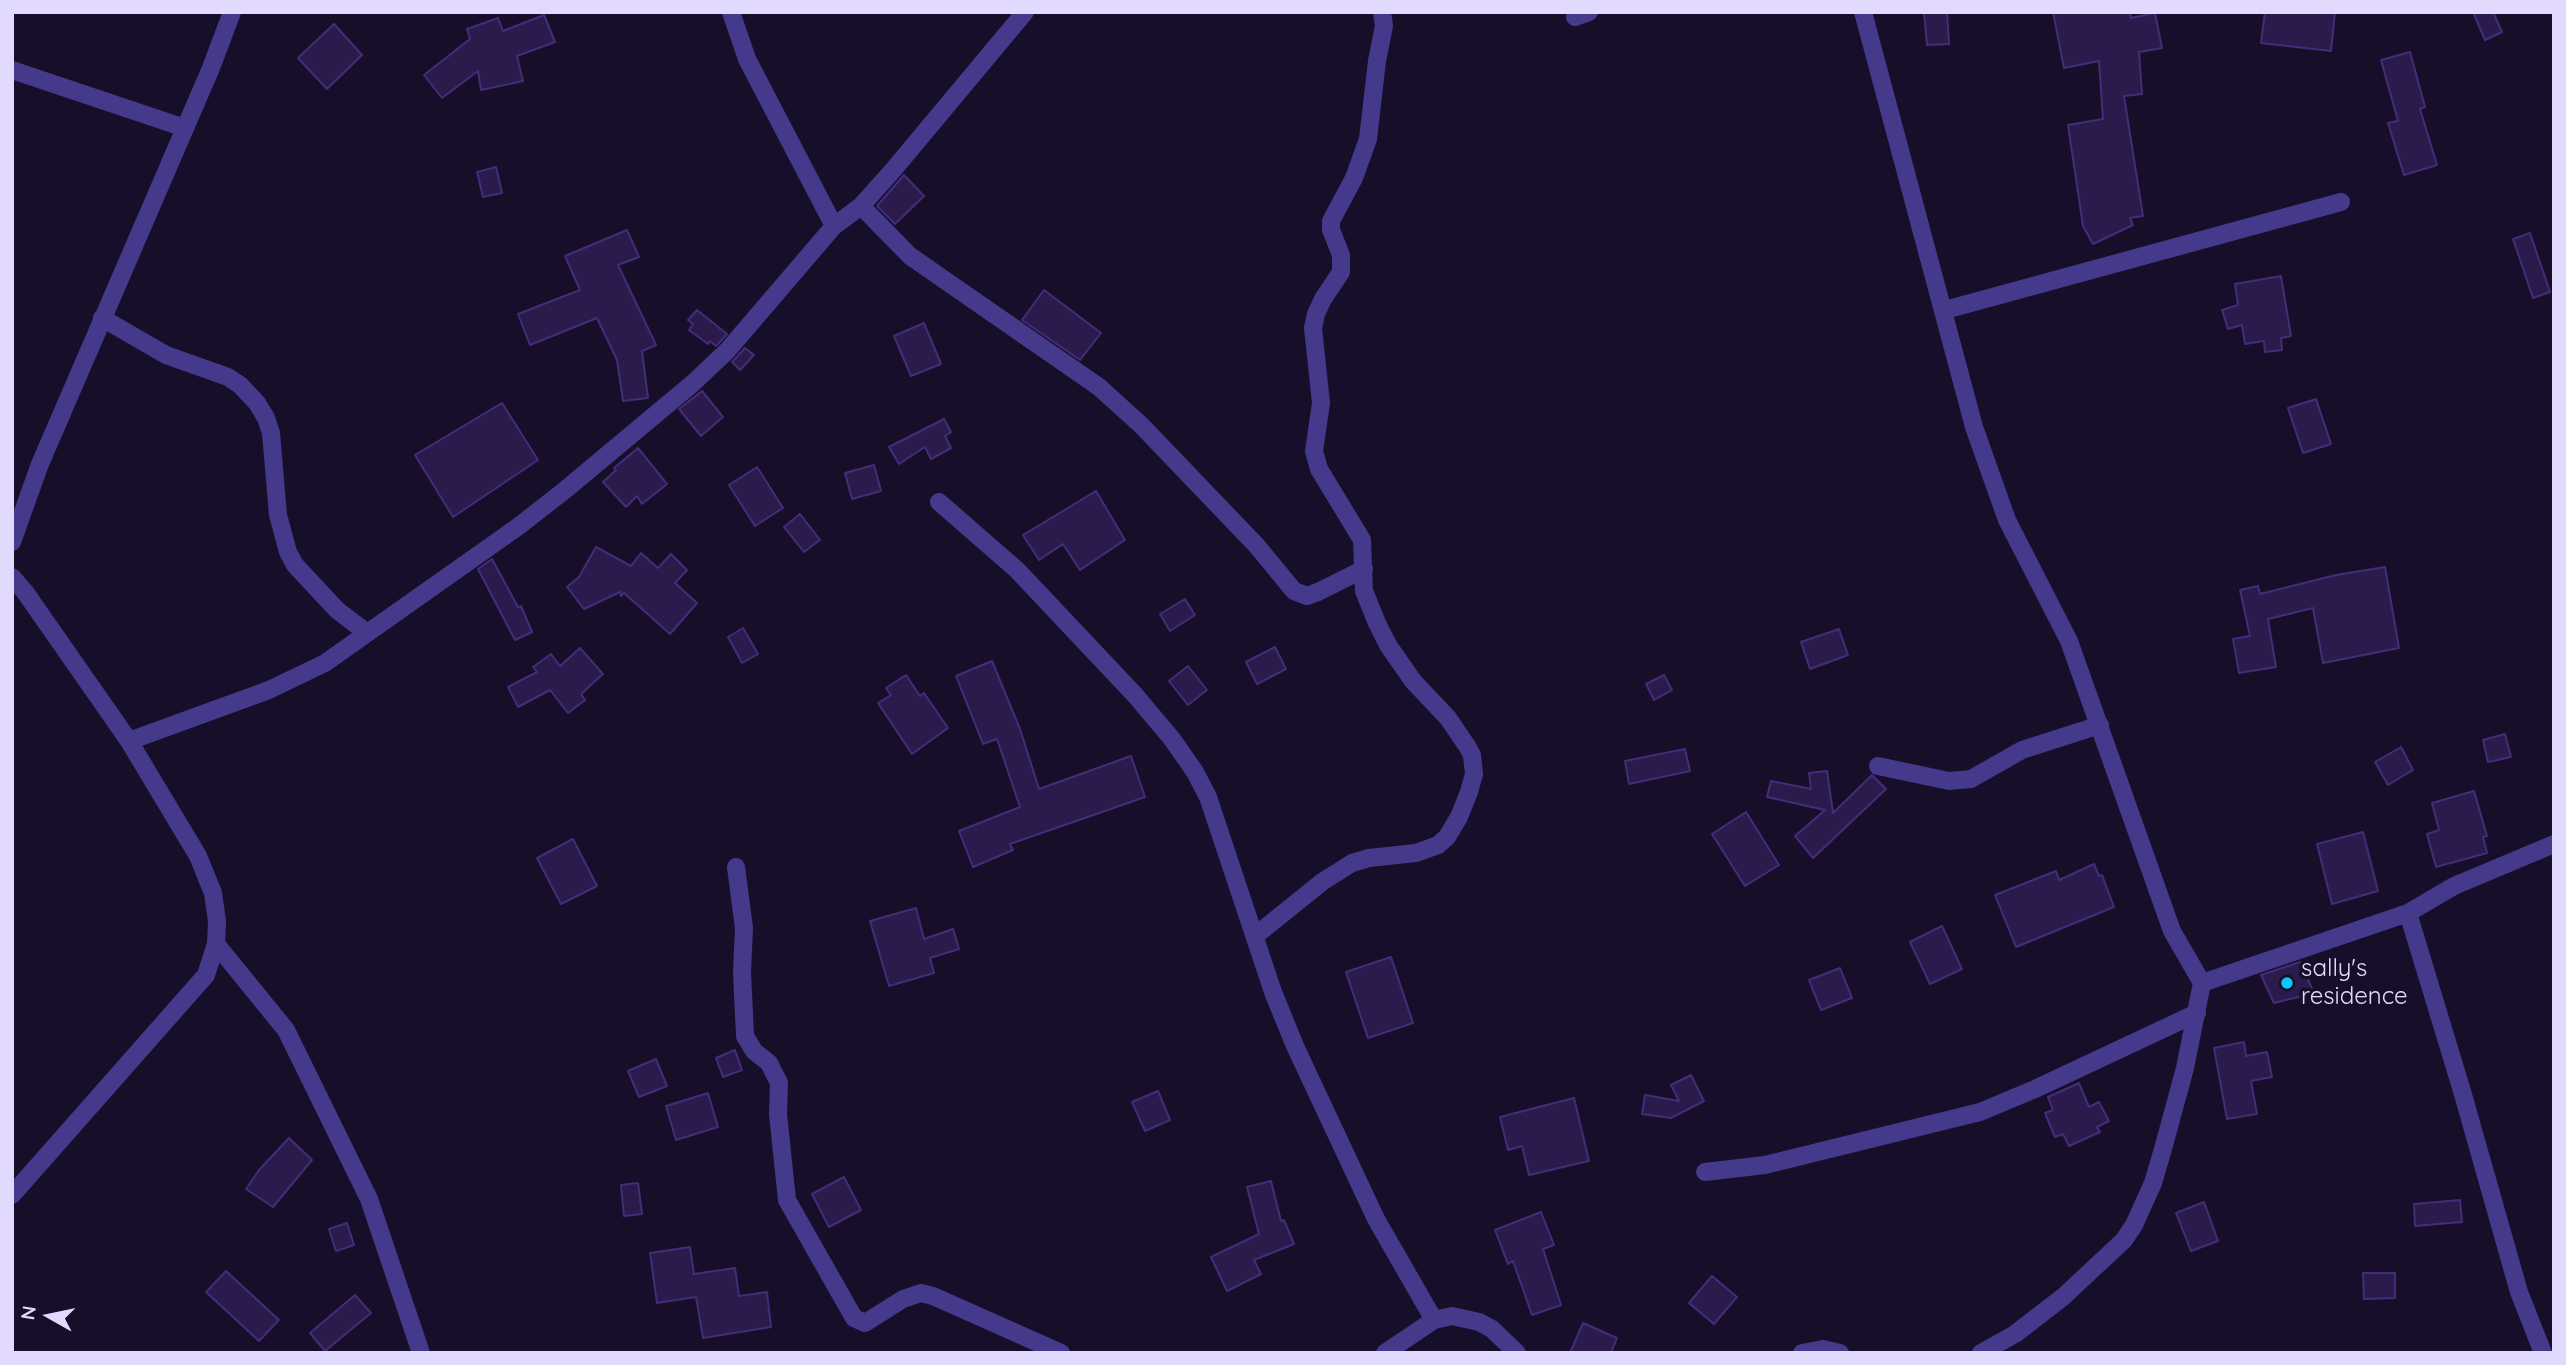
<!DOCTYPE html>
<style>
body{margin:0}
#map{position:relative;width:2566px;height:1365px;overflow:hidden;background:#170f2a;font-family:Quicksand,sans-serif}
canvas{display:block}
.frame{position:absolute;inset:0;border:14px solid #e2d9ff;pointer-events:none}
.north{position:absolute;left:14px;top:1281px;width:70px;height:70px;-webkit-text-stroke:5px #170f2a;paint-order:stroke;rotate:279deg;font-size:19px;font-weight:700;line-height:28px;text-align:center;color:#e2d9ff}
.north::after{content:'';display:block;margin:auto;width:24px;height:32px;background:#e2d9ff;clip-path:polygon(50% 0,100% 100%,50% 72%,0 100%)}
</style>
<div id="map">
<canvas width="2566" height="1365"></canvas>
<div class="frame"></div>
<div class="north">N</div>
</div>
<script>
const ctx = document.querySelector('canvas').getContext('2d');
ctx.lineJoin = 'round';
function fillPath(path, color) { ctx.fillStyle = color; ctx.fill(path, 'evenodd'); }
const toPath = rows => new Path2D(rows.map(r => 'M' + r).join(''));
function trace(path, color, width, dash) { ctx.strokeStyle = color; ctx.lineWidth = width; ctx.lineCap = dash ? 'butt' : 'round'; ctx.setLineDash(dash || []); ctx.stroke(path); }
function drawText(font, color, halo, rows, align = 'center') {
  ctx.font = font + ' Quicksand,sans-serif'; ctx.lineWidth = 7; ctx.setLineDash([]); ctx.textBaseline = 'middle'; ctx.strokeStyle = halo; ctx.fillStyle = color; for (const [text, x, y, turn = 0] of rows) {
    ctx.save(); ctx.translate(x, y); ctx.rotate((+turn || 0) * Math.PI / 180); ctx.textAlign = isNaN(turn) ? turn : align; if (halo) ctx.strokeText(text, 0, 0); ctx.fillText(text, 0, 0); ctx.restore();
  }
}
const building = toPath([
 [1924,12,1947,12,1949,44,1927,45,1924,12],
 [2053,12,2130,12,2131,18,2155,13,2162,48,2139,52,2142,94,2124,96,2143,216,2130,218,2133,225,2093,244,2083,226,2068,125,2103,119,2099,61,2064,68,2053,12],
 [2265,12,2335,12,2331,51,2261,43,2265,12],
 [2473,12,2493,12,2502,32,2485,40,2473,12],
 [544,15,555,42,517,56,523,81,481,90,478,71,442,98,424,75,470,39,467,29,498,18,503,31,544,15],
 [334,24,362,55,327,89,298,58,334,24],
 [2410,52,2425,107,2420,109,2437,165,2404,175,2388,123,2398,121,2381,60,2410,52],
 [496,167,502,193,483,197,477,172,496,167],
 [904,175,924,196,895,224,877,206,904,175],
 [627,230,639,257,618,265,656,345,642,351,648,398,623,401,617,360,597,318,530,345,518,314,580,290,565,256,627,230],
 [2530,233,2550,292,2533,298,2513,239,2530,233],
 [2281,276,2291,336,2281,338,2282,350,2265,352,2264,341,2245,344,2242,325,2228,329,2222,310,2238,305,2235,284,2281,276],
 [1044,290,1101,333,1080,360,1022,320,1044,290],
 [697,310,727,334,716,346,710,341,708,344,689,330,693,324,688,320,697,310],
 [924,323,941,364,911,376,894,336,924,323],
 [745,348,754,355,740,370,732,362,745,348],
 [702,391,723,417,701,436,679,409,702,391],
 [2316,399,2331,444,2303,453,2288,408,2316,399],
 [502,403,538,460,453,517,415,455,502,403],
 [944,419,951,432,945,436,951,448,931,459,925,447,899,464,889,447,944,419],
 [638,448,667,484,642,504,637,496,626,507,603,482,616,470,614,468,638,448],
 [874,465,881,491,852,499,845,473,874,465],
 [757,467,783,508,755,526,729,485,757,467],
 [1096,491,1125,540,1080,570,1063,544,1039,560,1023,535,1096,491],
 [800,514,820,540,804,552,784,527,800,514],
 [596,547,631,566,641,553,658,568,671,554,687,570,675,583,697,603,670,634,624,593,621,596,620,592,584,609,567,587,579,577,596,547],
 [492,559,518,607,521,606,532,632,515,640,478,569,492,559],
 [2385,567,2399,648,2323,663,2313,608,2268,619,2276,667,2239,673,2233,639,2250,636,2240,590,2258,586,2260,594,2336,575,2385,567],
 [1185,599,1195,615,1170,631,1160,614,1185,599],
 [743,628,758,654,742,663,728,637,743,628],
 [1839,629,1848,655,1810,669,1801,642,1839,629],
 [1275,647,1286,669,1257,684,1246,662,1275,647],
 [580,648,603,674,581,694,585,700,568,713,550,690,518,707,508,687,537,672,533,667,551,654,560,666,580,648],
 [992,661,1020,729,1039,789,1131,756,1145,797,1010,844,1013,850,973,867,959,831,1020,807,997,739,983,744,956,676,992,661],
 [1188,666,1207,690,1188,705,1169,681,1188,666],
 [906,675,920,696,924,693,948,728,912,754,878,703,891,695,886,688,906,675],
 [1664,675,1672,690,1654,700,1646,684,1664,675],
 [2505,734,2511,757,2488,762,2483,740,2505,734],
 [2401,747,2413,770,2388,785,2375,762,2401,747],
 [1685,749,1690,771,1629,784,1625,761,1685,749],
 [1827,771,1833,813,1872,775,1886,789,1813,858,1795,836,1825,810,1767,797,1771,781,1811,789,1809,773,1827,771],
 [2474,791,2487,836,2483,837,2487,853,2436,867,2427,834,2439,830,2432,803,2474,791],
 [1746,812,1779,865,1745,886,1712,834,1746,812],
 [2363,832,2378,891,2332,904,2317,844,2363,832],
 [573,839,597,886,561,904,537,858,573,839],
 [2094,864,2099,876,2102,875,2114,907,2016,947,1995,895,2056,871,2059,880,2094,864],
 [916,908,924,939,953,929,959,949,930,958,934,973,889,986,870,921,916,908],
 [1942,926,1962,969,1930,984,1910,942,1942,926],
 [1391,957,1413,1023,1368,1038,1346,972,1391,957],
 [2300,962,2314,993,2274,1003,2261,975,2300,962],
 [1840,968,1852,998,1821,1010,1809,980,1840,968],
 [2244,1042,2246,1056,2267,1052,2272,1077,2251,1081,2257,1114,2227,1119,2214,1048,2244,1042],
 [735,1050,742,1070,723,1077,716,1058,735,1050],
 [656,1059,667,1086,639,1097,628,1071,656,1059],
 [1691,1075,1704,1101,1671,1118,1642,1114,1645,1095,1679,1101,1671,1085,1691,1075],
 [2079,1083,2089,1107,2099,1102,2109,1121,2097,1127,2100,1132,2069,1146,2063,1134,2055,1137,2045,1113,2053,1110,2048,1097,2079,1083],
 [1158,1091,1170,1120,1145,1131,1132,1102,1158,1091],
 [708,1093,718,1127,676,1140,666,1106,708,1093],
 [1574,1098,1589,1161,1529,1175,1522,1146,1508,1150,1500,1117,1574,1098],
 [289,1138,312,1160,273,1207,246,1189,259,1170,289,1138],
 [844,1177,861,1210,829,1227,812,1194,844,1177],
 [1271,1181,1281,1221,1284,1220,1294,1244,1254,1260,1261,1274,1227,1291,1211,1257,1259,1234,1247,1187,1271,1181],
 [638,1183,642,1214,624,1216,621,1185,638,1183],
 [2460,1200,2462,1222,2415,1226,2414,1204,2460,1200],
 [2204,1202,2218,1241,2191,1251,2176,1213,2204,1202],
 [1541,1212,1554,1245,1543,1249,1561,1305,1532,1315,1513,1261,1508,1264,1495,1230,1541,1212],
 [347,1223,354,1245,336,1251,329,1229,347,1223],
 [690,1247,694,1274,735,1268,739,1296,767,1292,771,1327,703,1338,696,1297,657,1303,650,1253,690,1247],
 [226,1271,279,1320,259,1341,206,1292,226,1271],
 [2363,1273,2395,1273,2395,1298,2364,1299,2363,1273],
 [1712,1276,1737,1297,1714,1324,1689,1303,1712,1276],
 [355,1295,371,1313,325,1351,310,1333,355,1295],
 [1583,1323,1617,1338,1611,1353,1570,1353,1583,1323]
]);
fillPath(building, '#2a1b4c');
trace(building, '#442c79', 2);
trace(toPath([
 [731,12,747,59,834,226],
 [1863,12,1974,427,2007,520,2069,641,2172,931,2202,983,2408,913,2462,1091,2519,1292,2543,1353],
 [1575,17,1589,12],
 [12,70,185,128],
 [861,206,910,256,1099,387,1141,425,1257,546,1294,591,1307,596,1318,592,1364,569],
 [1945,310,2341,202],
 [102,318,166,355,228,377,240,385,257,403,266,418,271,433,278,515,288,552,295,565,337,610,367,633],
 [939,502,1017,570,1135,695,1172,739,1195,772,1208,797,1273,992,1295,1046,1376,1219,1434,1320],
 [12,542,40,464,211,68,232,12],
 [12,577,25,592,129,741,198,856,213,893,217,921,216,944,206,975,12,1195],
 [129,741,269,690,325,663,519,526,565,490,692,384,727,351,834,226,861,206,894,169,1025,12],
 [1878,766,1949,781,1971,779,2022,750,2100,725],
 [736,867,744,928,742,972,745,1036,754,1051,769,1063,779,1083,778,1114,787,1200,854,1318,865,1323,903,1299,921,1293,933,1296,1061,1353],
 [2408,913,2454,886,2554,844],
 [1255,936,1322,882,1352,863,1369,858,1416,853,1438,845,1447,837,1459,817,1469,792,1474,774,1472,755,1467,746,1448,718,1413,681,1388,645,1377,623,1364,591,1362,540,1319,469,1314,451,1321,403,1313,328,1316,314,1323,299,1341,272,1341,255,1331,230,1331,221,1354,178,1368,139,1377,61,1384,26,1382,12],
 [216,944,286,1030,369,1199,421,1353],
 [1705,1172,1765,1165,1980,1112,2035,1089,2197,1013],
 [1385,1353,1434,1320,1452,1316,1479,1322,1492,1329,1517,1353],
 [1802,1353,1823,1349,1840,1353],
 [1981,1353,2015,1334,2063,1297,2124,1240,2134,1225,2153,1183,2163,1149,2185,1068,2202,983]
]), '#45398b', 18);
for (const [x, y, r, color] of [
 [2287,983,7,"#05c9ff"]
]) { const dot = new Path2D(); dot.arc(x, y, r, 0, 2 * Math.PI); ctx.fillStyle = color; ctx.fill(dot); trace(dot, '#170f2a', 2.5); }
drawText('24px', '#e2d9ff', '#170f2a', [
 ["sally's",2301,969],
 ["residence",2301,997]
], 'left');
</script>
